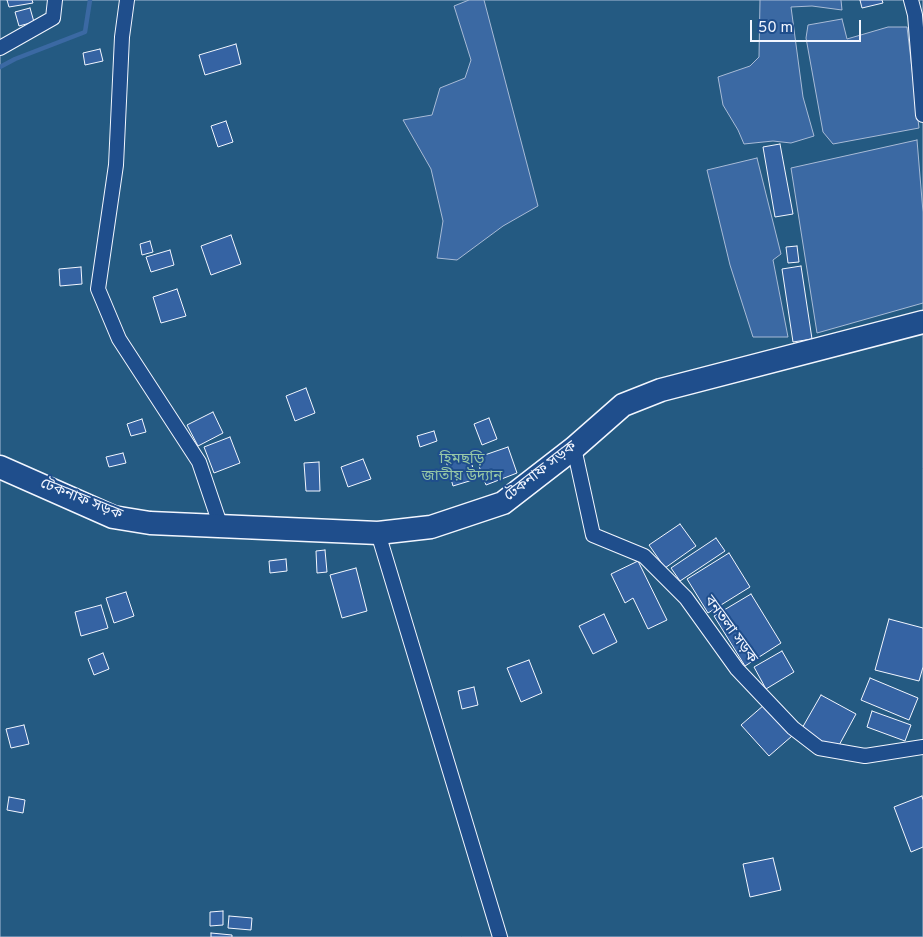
<!DOCTYPE html>
<meta charset="utf-8">
<style>
body{margin:0}
#map{position:relative;width:923px;height:937px;overflow:hidden;background:#1f4e8c;font-family:Overpass,sans-serif}
canvas{display:block}
.scale{position:absolute;left:750px;top:20px;width:111px;height:22px;box-sizing:border-box;border:2px solid #f2f6ff;border-top:0;padding-left:6px;font-size:15px;line-height:18px;white-space:nowrap;color:#f2f6ff;-webkit-text-stroke:4px #1f4e8c;paint-order:stroke}
</style>
<div id="map">
<canvas width="923" height="937"></canvas>
<div class="scale">50 m</div>
</div>
<script>
const ctx = document.querySelector('canvas').getContext('2d');
ctx.lineJoin = 'round';
function fillPath(path, color) { ctx.fillStyle = color; ctx.fill(path, 'evenodd'); }
const toPath = rows => new Path2D(rows.map(r => 'M' + r).join(''));
function trace(path, color, width, dash) { ctx.strokeStyle = color; ctx.lineWidth = width; ctx.lineCap = dash ? 'butt' : 'round'; ctx.setLineDash(dash || []); ctx.stroke(path); }
function drawText(font, color, halo, rows, align = 'center') {
  ctx.font = font + ' Overpass,"Noto Sans Bengali",sans-serif'; ctx.lineWidth = 4; ctx.setLineDash([]); ctx.textBaseline = 'middle'; ctx.strokeStyle = halo; ctx.fillStyle = color; for (const [text, x, y, turn = 0] of rows) {
    ctx.save(); ctx.translate(x, y); ctx.rotate((+turn || 0) * Math.PI / 180); ctx.textAlign = isNaN(turn) ? turn : align; if (halo) ctx.strokeText(text, 0, 0); ctx.fillText(text, 0, 0); ctx.restore();
  }
}
const green = toPath([
 [0,0,923,0,923,937,0,937,0,0]
]);
fillPath(green, '#245a82');
trace(green, '#a8bbd7', 1);
const water = toPath([
 [469,0,484,0,538,206,503,226,457,260,437,258,443,221,431,169,403,120,432,115,440,88,465,78,471,60,454,6,469,0],
 [760,0,841,0,842,10,812,6,791,7,803,97,814,136,791,143,773,141,744,144,738,130,723,105,718,77,750,66,759,57,760,0],
 [842,19,847,39,888,27,907,27,919,128,833,144,823,132,806,38,808,25,842,19],
 [917,140,923,212,923,303,817,333,791,168,917,140],
 [757,158,781,254,773,260,788,337,753,337,730,265,707,170,757,158]
]);
fillPath(water, '#3b69a3');
trace(water, '#a8bbd7', 1);
trace(toPath([
 [0,67,15,59,85,32,90,0]
]), '#3b69a3', 4.5);
const building = toPath([
 [7,0,32,0,33,3,9,7,7,0],
 [860,0,882,0,883,3,862,8,860,0],
 [30,8,34,22,19,26,15,12,30,8],
 [236,44,241,64,205,75,199,55,236,44],
 [100,49,103,61,85,65,83,53,100,49],
 [226,121,233,142,218,147,211,126,226,121],
 [780,144,793,214,775,217,763,147,780,144],
 [231,235,241,264,211,275,201,246,231,235],
 [150,241,153,252,142,255,140,244,150,241],
 [797,246,799,262,788,263,786,247,797,246],
 [170,250,174,265,151,272,146,257,170,250],
 [801,266,812,339,793,342,782,269,801,266],
 [81,267,82,284,60,286,59,269,81,267],
 [177,289,186,316,161,323,153,297,177,289],
 [306,388,315,413,295,421,286,396,306,388],
 [213,412,223,433,198,446,187,425,213,412],
 [489,418,497,439,482,445,474,424,489,418],
 [142,419,146,432,131,436,127,424,142,419],
 [434,431,437,441,420,447,417,436,434,431],
 [230,437,240,463,214,473,204,447,230,437],
 [508,447,517,473,486,485,476,458,508,447],
 [123,453,126,463,109,467,106,457,123,453],
 [469,454,476,479,453,486,446,461,469,454],
 [363,459,371,479,348,487,341,467,363,459],
 [319,462,320,491,306,491,304,463,319,462],
 [680,524,696,546,665,568,649,545,680,524],
 [716,538,725,551,680,581,671,568,716,538],
 [325,550,327,572,317,573,316,551,325,550],
 [729,553,750,587,708,613,687,579,729,553],
 [286,559,287,571,270,573,269,561,286,559],
 [638,561,667,620,648,629,633,598,625,603,611,574,638,561],
 [356,568,367,611,342,618,330,575,356,568],
 [126,592,134,616,114,623,106,598,126,592],
 [751,594,781,643,745,666,714,616,751,594],
 [101,605,108,628,81,636,75,612,101,605],
 [604,614,617,642,593,654,579,626,604,614],
 [889,619,923,628,923,667,919,681,875,670,889,619],
 [782,651,794,672,766,689,754,667,782,651],
 [103,653,109,669,94,675,88,659,103,653],
 [529,660,542,693,521,702,507,668,529,660],
 [870,678,918,698,909,720,861,700,870,678],
 [474,687,478,705,462,709,458,691,474,687],
 [821,695,856,714,837,749,801,730,821,695],
 [764,705,792,736,769,756,741,725,764,705],
 [872,711,911,725,905,741,867,727,872,711],
 [24,725,29,744,11,748,6,729,24,725],
 [922,796,923,800,923,847,911,852,894,807,922,796],
 [9,797,25,800,23,813,7,810,9,797],
 [773,858,781,890,750,897,743,864,773,858],
 [223,911,223,925,210,926,210,912,223,911],
 [229,916,252,918,251,930,228,928,229,916],
 [211,933,232,935,232,937,211,937,211,933]
]);
fillPath(building, '#3563a3');
trace(building, '#f2f6ff', 1);
const minor = toPath([
 [127,0,122,37,116,165,98,289,119,339,199,462,221,527],
 [911,0,915,15,923,115],
 [0,48,53,18,55,0],
 [574,448,593,535,644,556,686,598,737,669,793,728,819,748,865,756,923,747],
 [378,533,500,937]
]);
const trunk = toPath([
 [0,467,113,517,150,523,378,533,431,527,503,503,574,448,623,405,661,390,923,322]
]);
trace(minor, '#f2f6ff', 16);
trace(trunk, '#f2f6ff', 25);
trace(minor, '#1f4e8c', 14);
trace(trunk, '#1f4e8c', 22);
drawText('15px', '#97c8a6', '#1f4e8c', [
 ["হিমছড়ি",462,460],
 ["জাতীয় উদ্যান",462,477]
]);
drawText('15px', '#f2f6ff', '#1f4e8c', [
 ["টেকনাফ সড়ক",541,472,-38],
 ["টেকনাফ সড়ক",81,500,22],
 ["বনতলা সড়ক",730,630,54]
]);
</script>
